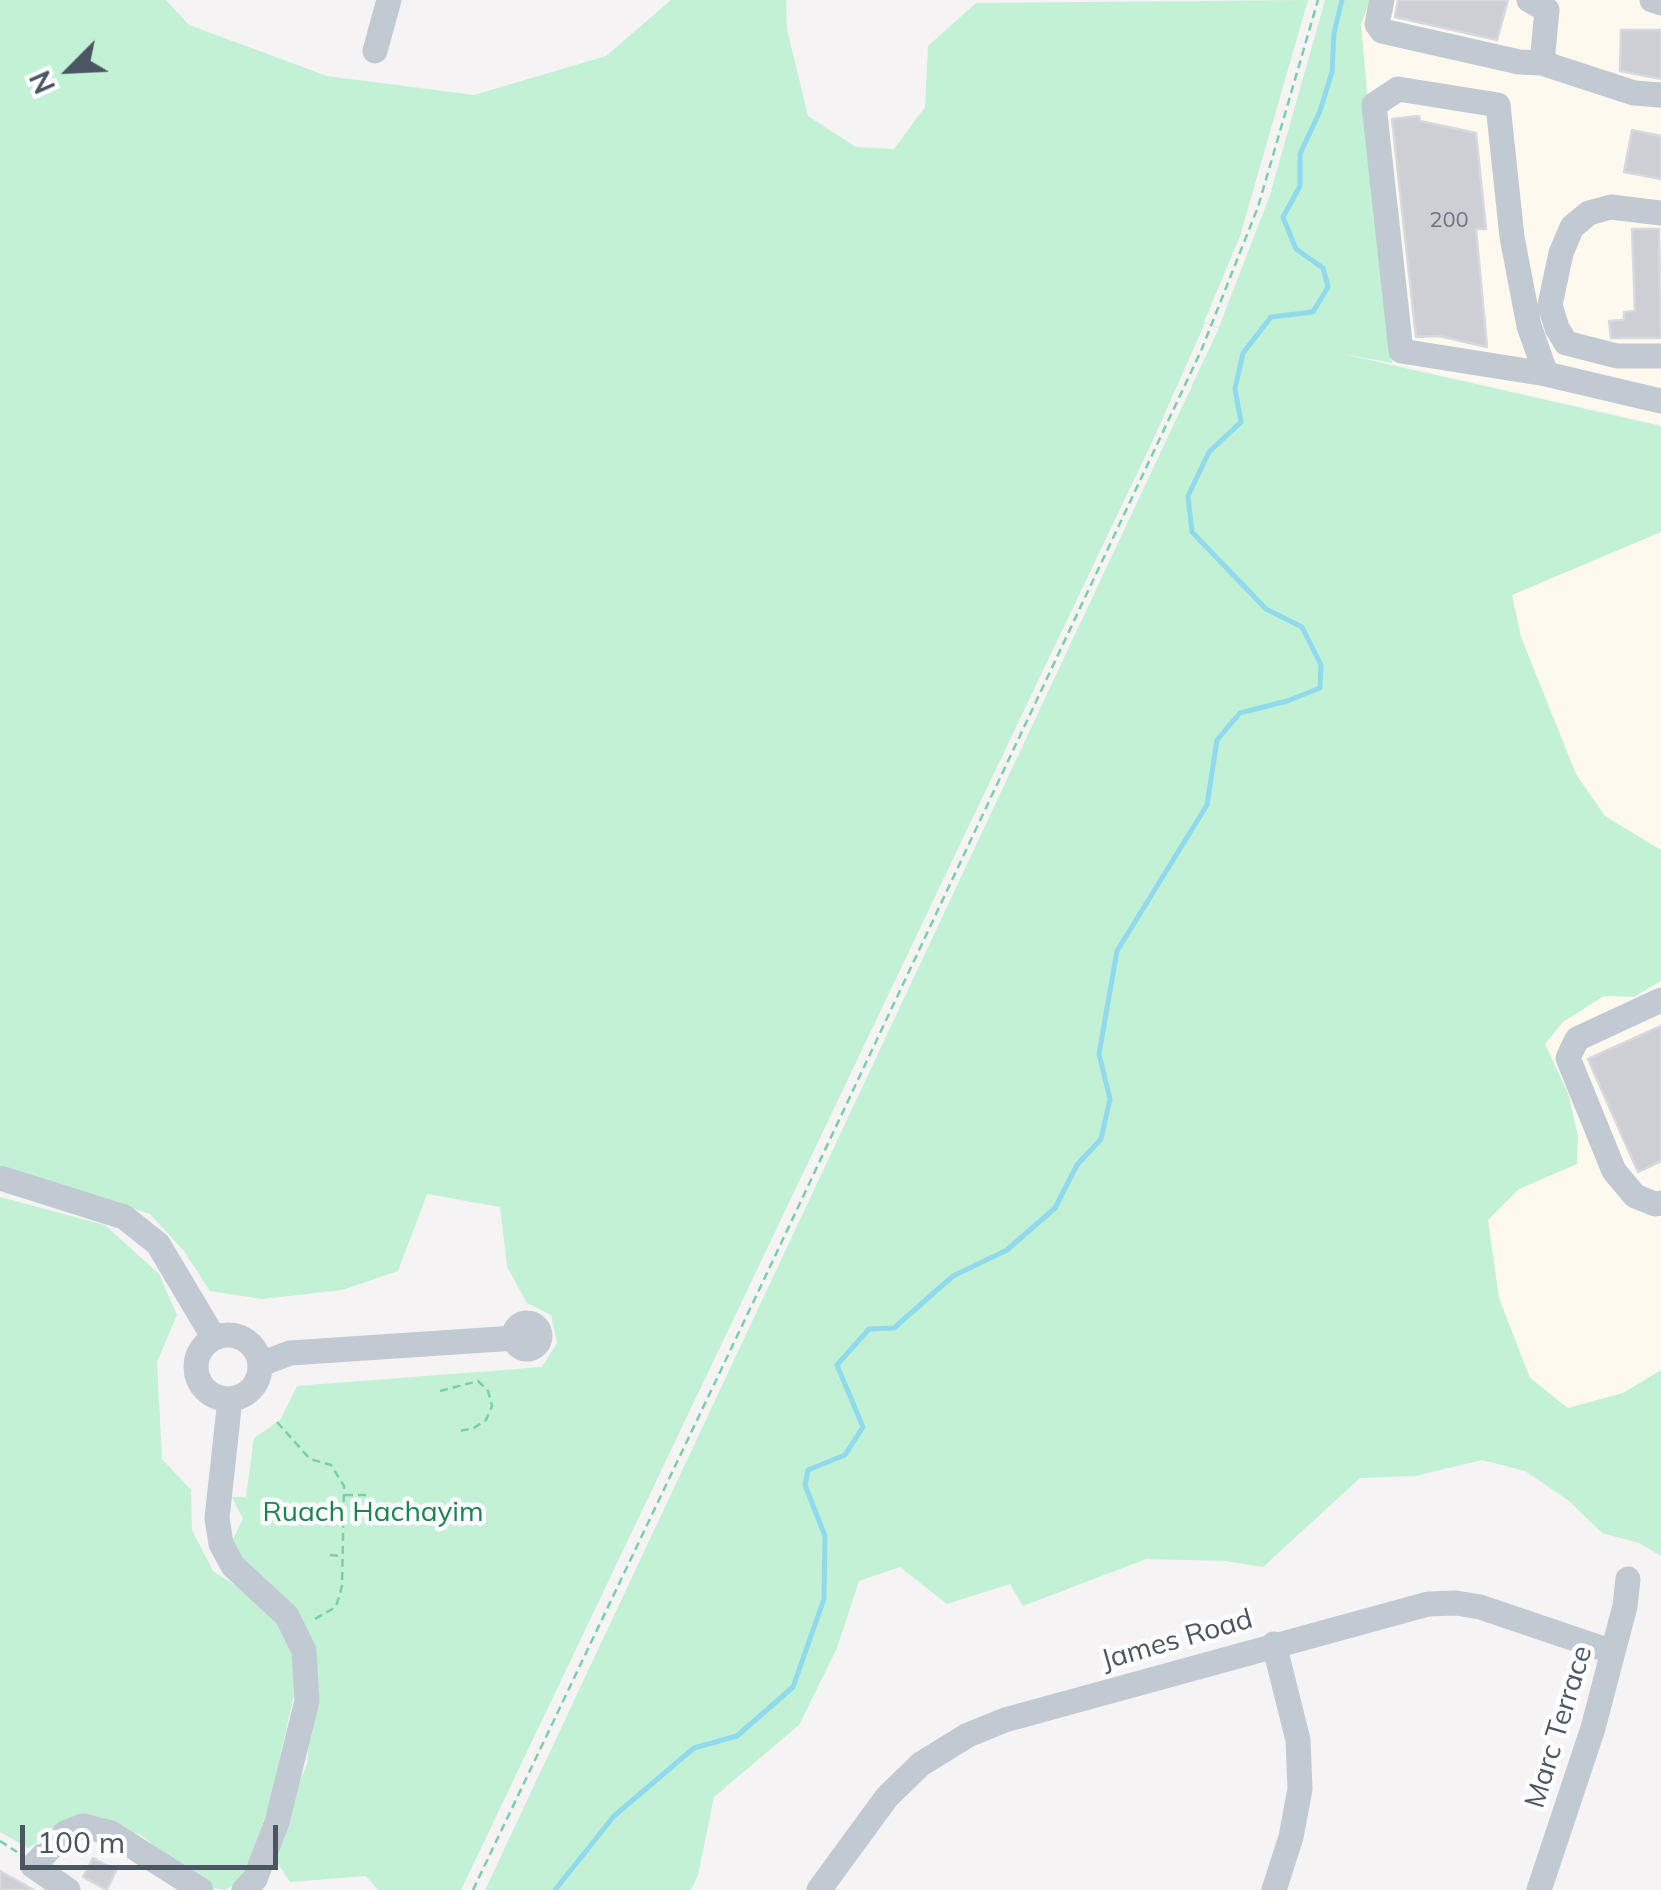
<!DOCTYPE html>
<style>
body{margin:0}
#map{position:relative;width:1661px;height:1890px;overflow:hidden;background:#f5f3f3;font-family:Mulish,sans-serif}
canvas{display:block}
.north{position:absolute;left:20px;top:20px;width:100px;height:100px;-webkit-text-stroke:8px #fff;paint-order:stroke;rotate:246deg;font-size:28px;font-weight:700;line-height:40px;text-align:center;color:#4a5661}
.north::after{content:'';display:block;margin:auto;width:35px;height:45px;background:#4a5661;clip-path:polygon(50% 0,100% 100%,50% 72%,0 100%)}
.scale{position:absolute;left:20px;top:1825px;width:258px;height:45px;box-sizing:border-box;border:5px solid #4a5661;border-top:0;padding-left:12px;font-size:30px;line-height:35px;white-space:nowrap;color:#4a5661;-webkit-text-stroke:8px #fff;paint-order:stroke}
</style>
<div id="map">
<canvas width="1661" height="1890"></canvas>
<div class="north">N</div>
<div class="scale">100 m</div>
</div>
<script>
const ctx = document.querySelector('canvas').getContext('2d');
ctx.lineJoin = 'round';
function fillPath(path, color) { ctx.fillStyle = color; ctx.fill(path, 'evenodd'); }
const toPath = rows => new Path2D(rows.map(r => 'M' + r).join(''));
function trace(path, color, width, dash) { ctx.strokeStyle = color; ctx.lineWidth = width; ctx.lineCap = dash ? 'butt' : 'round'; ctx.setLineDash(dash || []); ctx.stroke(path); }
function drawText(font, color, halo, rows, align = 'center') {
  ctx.font = font + ' Mulish,sans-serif'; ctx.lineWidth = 9; ctx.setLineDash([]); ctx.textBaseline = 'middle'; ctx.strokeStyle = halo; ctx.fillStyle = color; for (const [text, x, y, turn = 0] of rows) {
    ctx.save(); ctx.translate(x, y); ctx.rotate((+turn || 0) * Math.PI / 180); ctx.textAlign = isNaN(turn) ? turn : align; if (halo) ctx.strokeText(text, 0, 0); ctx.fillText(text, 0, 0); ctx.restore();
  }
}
fillPath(toPath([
 [1368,0,1661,0,1661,425,1392,363,1361,24],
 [1661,523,1661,1391,1531,1447,1368,1093,1471,604]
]), '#fdf9ef');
fillPath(toPath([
 [0,0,166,0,189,25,327,76,474,95,606,56,671,0,786,0,787,29,808,116,856,147,894,149,925,107,928,46,976,3,1308,0,1240,236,1204,322,1219,327,1270,195,1325,0,1370,0,1361,25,1392,363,1343,354,1661,426,1661,532,1512,595,1521,637,1576,774,1605,816,1661,850,1661,981,1634,997,1604,996,1563,1022,1545,1044,1568,1093,1578,1136,1577,1164,1519,1189,1488,1220,1499,1298,1530,1378,1568,1408,1623,1393,1661,1370,1661,1556,1639,1543,1602,1533,1569,1501,1525,1471,1482,1460,1415,1476,1360,1478,1263,1567,1225,1561,1146,1559,1023,1606,1010,1584,947,1604,900,1567,859,1581,837,1648,799,1725,714,1797,698,1875,691,1890,485,1890,1219,328,1205,323,1153,440,461,1890,378,1890,366,1876,290,1882,275,1859,287,1813,307,1764,316,1662,237,1557,231,1543,243,1519,232,1497,246,1497,254,1438,280,1420,297,1386,542,1367,557,1343,551,1315,527,1303,507,1267,500,1207,427,1194,398,1271,342,1290,262,1299,210,1291,184,1251,150,1214,0,1165],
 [0,1197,105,1225,159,1274,177,1315,157,1362,162,1459,191,1490,192,1530,213,1571,271,1609,300,1669,269,1805,243,1881,224,1890,204,1886,141,1835,85,1817,28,1848,0,1832]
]), '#c3f1d5');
trace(toPath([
 [555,1890,614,1816,694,1748,737,1736,793,1687,824,1599,825,1536,805,1485,808,1470,845,1455,863,1427,837,1365,869,1329,894,1328,953,1276,1007,1250,1055,1208,1077,1165,1101,1139,1110,1099,1099,1054,1117,951,1207,805,1217,740,1240,713,1287,701,1320,688,1321,665,1302,627,1266,609,1192,532,1188,496,1209,452,1241,422,1235,389,1243,353,1271,317,1313,312,1328,287,1323,268,1296,249,1283,217,1300,186,1300,154,1320,111,1332,72,1334,33,1342,0]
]), '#90daee', 5);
const building = toPath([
 [1398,0,1508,0,1497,40,1395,17,1398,0],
 [1621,30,1661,30,1661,79,1620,71,1621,30],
 [1419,116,1420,121,1476,133,1486,229,1476,229,1487,347,1439,336,1416,337,1392,119,1419,116],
 [1632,130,1661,136,1661,179,1624,172,1632,130],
 [1632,229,1659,229,1661,338,1611,338,1609,321,1624,320,1624,312,1635,311,1632,229],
 [1661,1026,1661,1161,1638,1172,1588,1059,1661,1026],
 [93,1858,116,1870,107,1890,83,1877,93,1858],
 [0,1871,34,1890,0,1890,0,1871]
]);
fillPath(building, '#cdcfd5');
trace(building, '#d7d9de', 2.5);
trace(toPath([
 [440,1391,478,1381,488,1391,492,1406,486,1420,474,1428,460,1431],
 [277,1422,310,1459,331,1465,344,1486,342,1586,336,1607,313,1620],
 [345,1495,368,1495],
 [330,1555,341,1556],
 [0,1841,17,1852],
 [473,1890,760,1288,1201,351,1258,207,1318,0]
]), '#7ad0a6', 2.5, [8, 5]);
trace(toPath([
 [1382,0,1377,24,1382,31,1519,62,1542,63,1634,93,1661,95],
 [1529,0,1547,10,1542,63],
 [1652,0,1661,3],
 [375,51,389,0],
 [1661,213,1611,207,1589,213,1572,227,1561,253,1550,305,1557,328,1566,343,1617,356,1661,356],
 [1546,374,1529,326,1512,237,1498,105,1398,89,1374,105,1401,351,1546,374,1661,401],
 [1661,1000,1577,1039,1568,1058,1614,1171,1635,1196,1655,1204,1661,1203],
 [0,1178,124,1217,158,1244,214,1338],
 '514 1336a13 13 0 1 1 26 0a13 13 0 1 1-26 0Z',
 '196 1367a32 32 0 1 1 64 0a32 32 0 1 1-64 0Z',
 [261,1364,290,1353,515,1338],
 [230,1399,217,1518,221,1544,233,1566,287,1616,304,1651,307,1701,277,1822,255,1879,244,1890],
 [1274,1644,1298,1740,1300,1789,1291,1837,1274,1890],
 [68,1890,33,1866,65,1833,83,1826,111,1833,201,1890],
 [819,1890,887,1797,921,1764,968,1735,1005,1720,1428,1604,1456,1603,1480,1607,1613,1652],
 [1539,1890,1593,1728,1625,1606,1628,1579]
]), '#c1cad2', 25);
drawText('22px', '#6b747e', null, [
 ["200",1449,220]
]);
drawText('28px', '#17864f', '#fff', [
 ["Ruach Hachayim",373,1513]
]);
drawText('28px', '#4a5661', '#fff', [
 ["James Road",1177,1640,-16],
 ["Marc Terrace",1559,1727,-73]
]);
</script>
